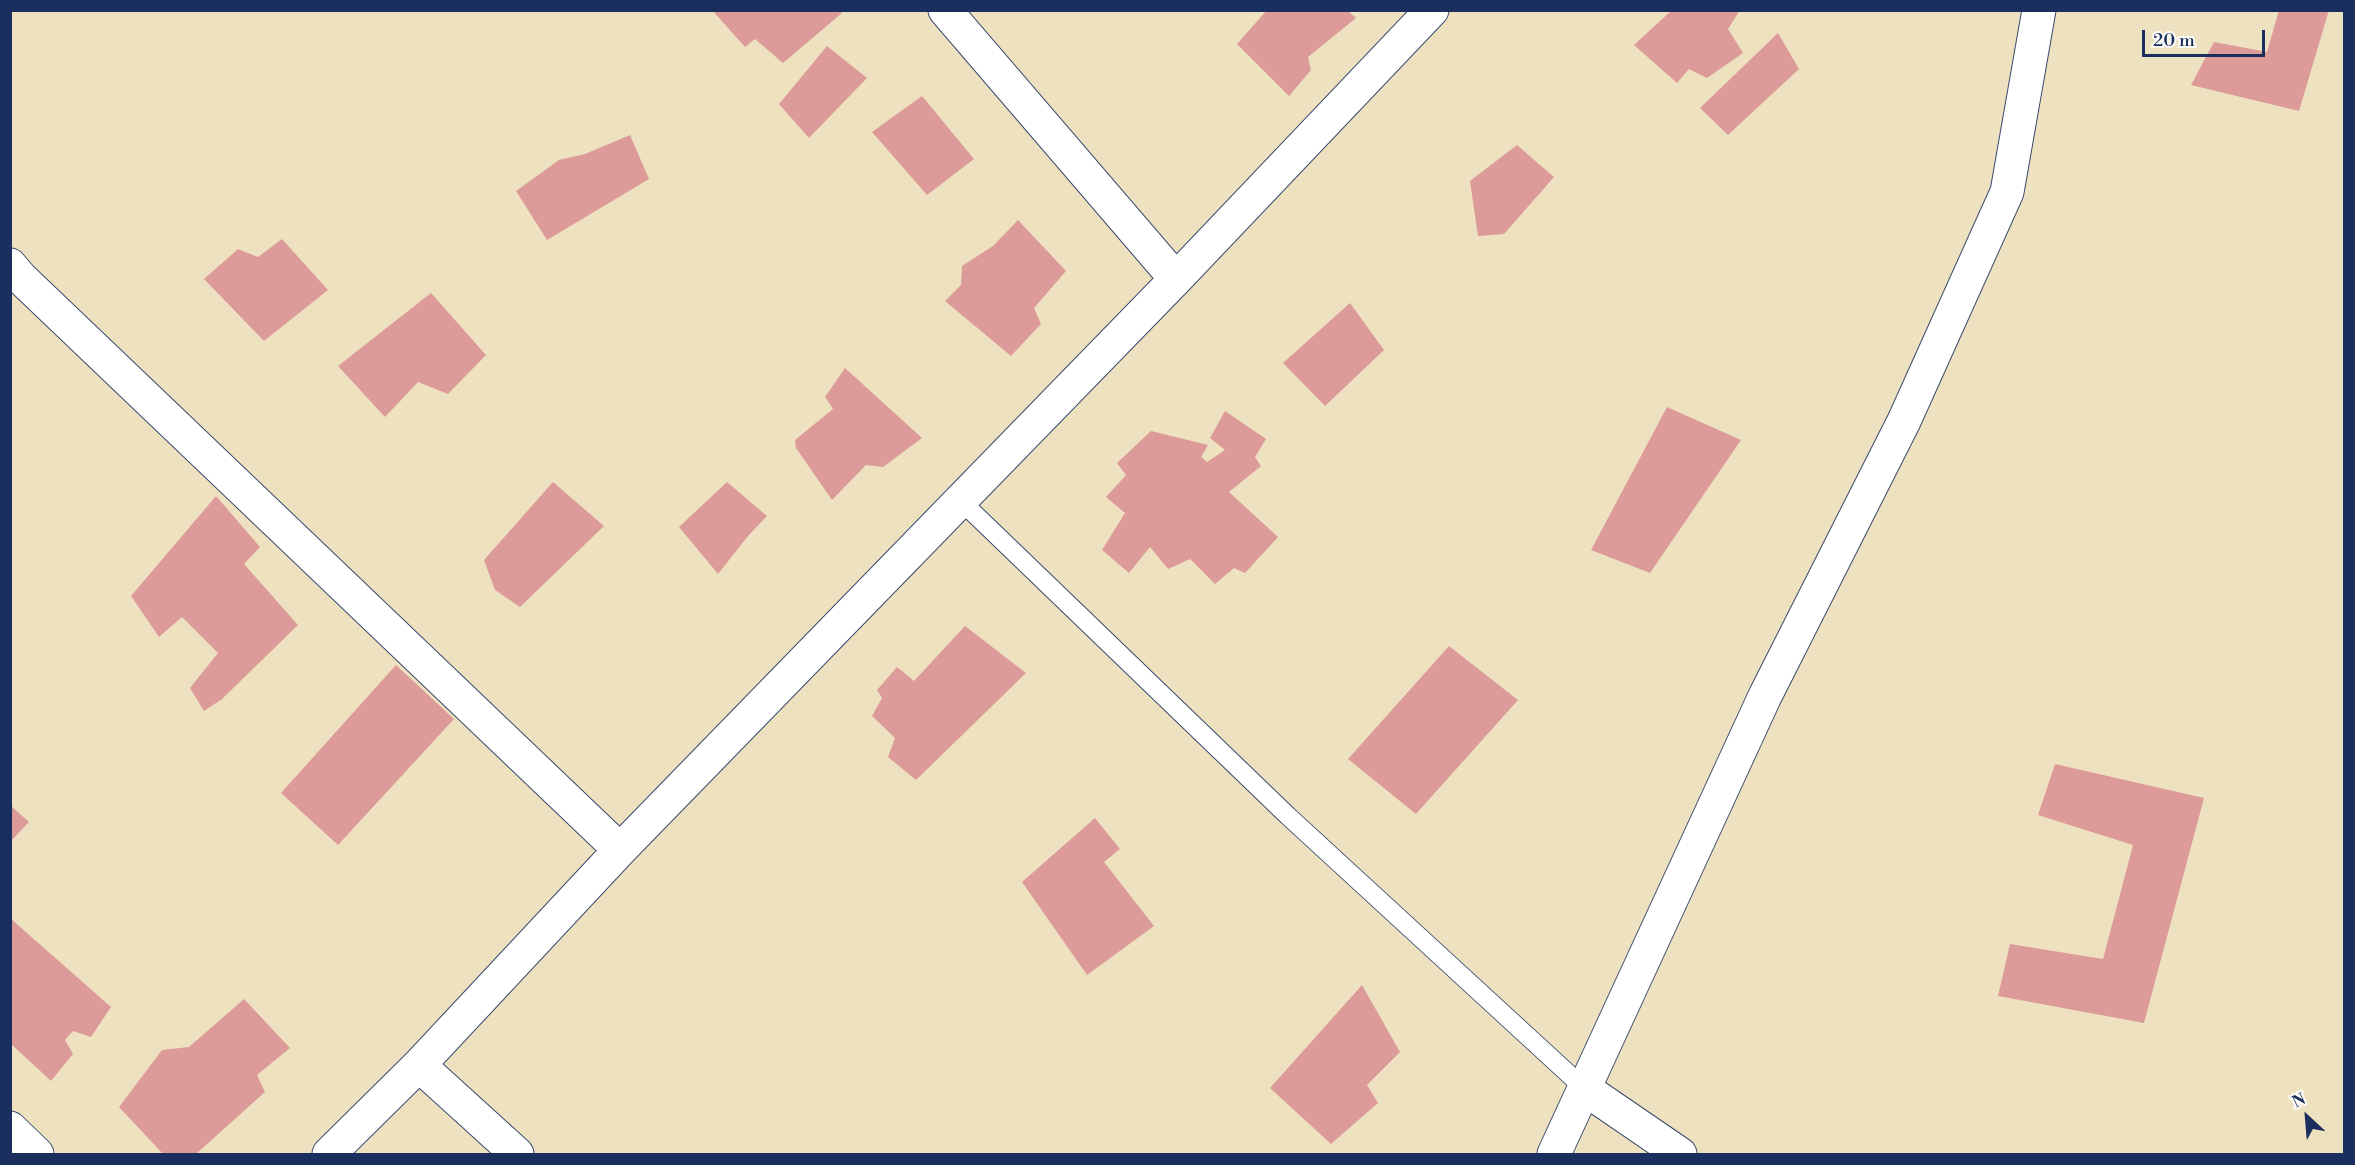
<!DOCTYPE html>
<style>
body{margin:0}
#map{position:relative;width:2355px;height:1165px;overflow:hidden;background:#eee1c0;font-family:"Libre Bodoni",serif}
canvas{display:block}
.frame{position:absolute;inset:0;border:12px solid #1b2f5e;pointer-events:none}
.north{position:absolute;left:2277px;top:1087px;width:60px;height:60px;-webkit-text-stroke:4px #fdfcf7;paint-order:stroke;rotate:334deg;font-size:16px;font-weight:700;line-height:24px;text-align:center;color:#1b2f5e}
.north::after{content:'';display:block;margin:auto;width:21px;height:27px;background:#1b2f5e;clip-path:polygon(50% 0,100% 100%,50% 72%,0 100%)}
.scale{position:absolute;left:2142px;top:30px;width:123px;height:27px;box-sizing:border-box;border:3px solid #1b2f5e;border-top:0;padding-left:8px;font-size:18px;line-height:21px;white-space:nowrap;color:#1b2f5e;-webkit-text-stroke:4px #fdfcf7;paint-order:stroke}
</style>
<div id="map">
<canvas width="2355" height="1165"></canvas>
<div class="frame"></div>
<div class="north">N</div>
<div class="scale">20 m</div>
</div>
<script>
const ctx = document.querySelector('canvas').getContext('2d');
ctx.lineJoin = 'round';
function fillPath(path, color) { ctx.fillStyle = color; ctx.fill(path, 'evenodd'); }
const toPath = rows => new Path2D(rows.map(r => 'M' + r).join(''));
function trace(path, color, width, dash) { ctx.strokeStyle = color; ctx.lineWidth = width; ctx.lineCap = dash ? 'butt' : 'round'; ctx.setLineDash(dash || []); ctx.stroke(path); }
fillPath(toPath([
 [712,10,839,10,842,13,783,63,755,39,745,47],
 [1267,10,1347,10,1356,18,1308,57,1311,70,1289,96,1237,44],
 [1672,10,1740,10,1728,29,1743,53,1707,78,1689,69,1677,83,1634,45],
 [2279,10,2329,10,2299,111,2191,85,2214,42,2267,52],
 [1778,33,1799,69,1728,135,1700,108],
 [827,46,867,78,809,138,779,104],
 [922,96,974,159,927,195,872,132],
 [630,135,649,179,547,240,516,191,559,160,585,154],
 [1517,145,1554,177,1504,234,1478,236,1470,181],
 [1018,220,1066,271,1034,308,1041,324,1011,356,945,301,961,285,962,266,993,246],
 [282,239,328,290,264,341,204,279,238,249,258,257],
 [431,293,486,355,448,394,418,382,385,417,338,366],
 [1350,303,1384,350,1325,406,1283,363],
 [845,368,922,438,883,467,866,465,832,500,796,448,795,440,833,409,825,397],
 [1667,407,1741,440,1650,573,1591,550],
 [1225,411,1266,439,1255,457,1261,466,1229,492,1278,537,1245,573,1234,568,1215,584,1190,559,1168,569,1150,547,1129,573,1102,550,1125,513,1106,497,1126,475,1117,463,1151,431,1208,445,1201,457,1207,462,1225,450,1210,438],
 [553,482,604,526,520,607,495,590,484,560],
 [727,482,767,516,748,536,718,574,679,527],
 [216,496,260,547,244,564,298,625,222,699,204,711,190,688,218,653,182,617,159,637,131,596],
 [965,626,1026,673,916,780,888,757,895,738,872,716,882,698,877,690,897,667,914,681],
 [1449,646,1518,700,1416,814,1348,759],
 [396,665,454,719,338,845,281,793],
 [2055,764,2204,798,2144,1023,1998,996,2010,944,2103,959,2133,845,2038,815],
 [10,805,29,822,10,842],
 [1095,818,1120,849,1104,862,1154,926,1087,975,1022,882],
 [10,918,111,1007,91,1037,73,1031,65,1040,73,1054,51,1081,10,1043],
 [1362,985,1400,1052,1367,1085,1378,1103,1331,1144,1270,1088],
 [244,999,290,1048,257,1075,265,1092,196,1154,163,1154,119,1107,162,1050,189,1047]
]), '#dc9b99');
const service = toPath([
 [961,501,1288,816,1585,1089]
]);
const minor = toPath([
 [945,10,1176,279],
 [10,265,21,278,620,850],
 [419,1065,517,1154],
 [1585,1089,1680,1154],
 [10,1128,37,1154],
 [329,1154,419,1065,620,850,1176,279,1432,10],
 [1554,1154,1765,696,1904,421,2007,192,2039,10]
]);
trace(service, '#3b4a6d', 20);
trace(minor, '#3b4a6d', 35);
trace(service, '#fff', 18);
trace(minor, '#fff', 33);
</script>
